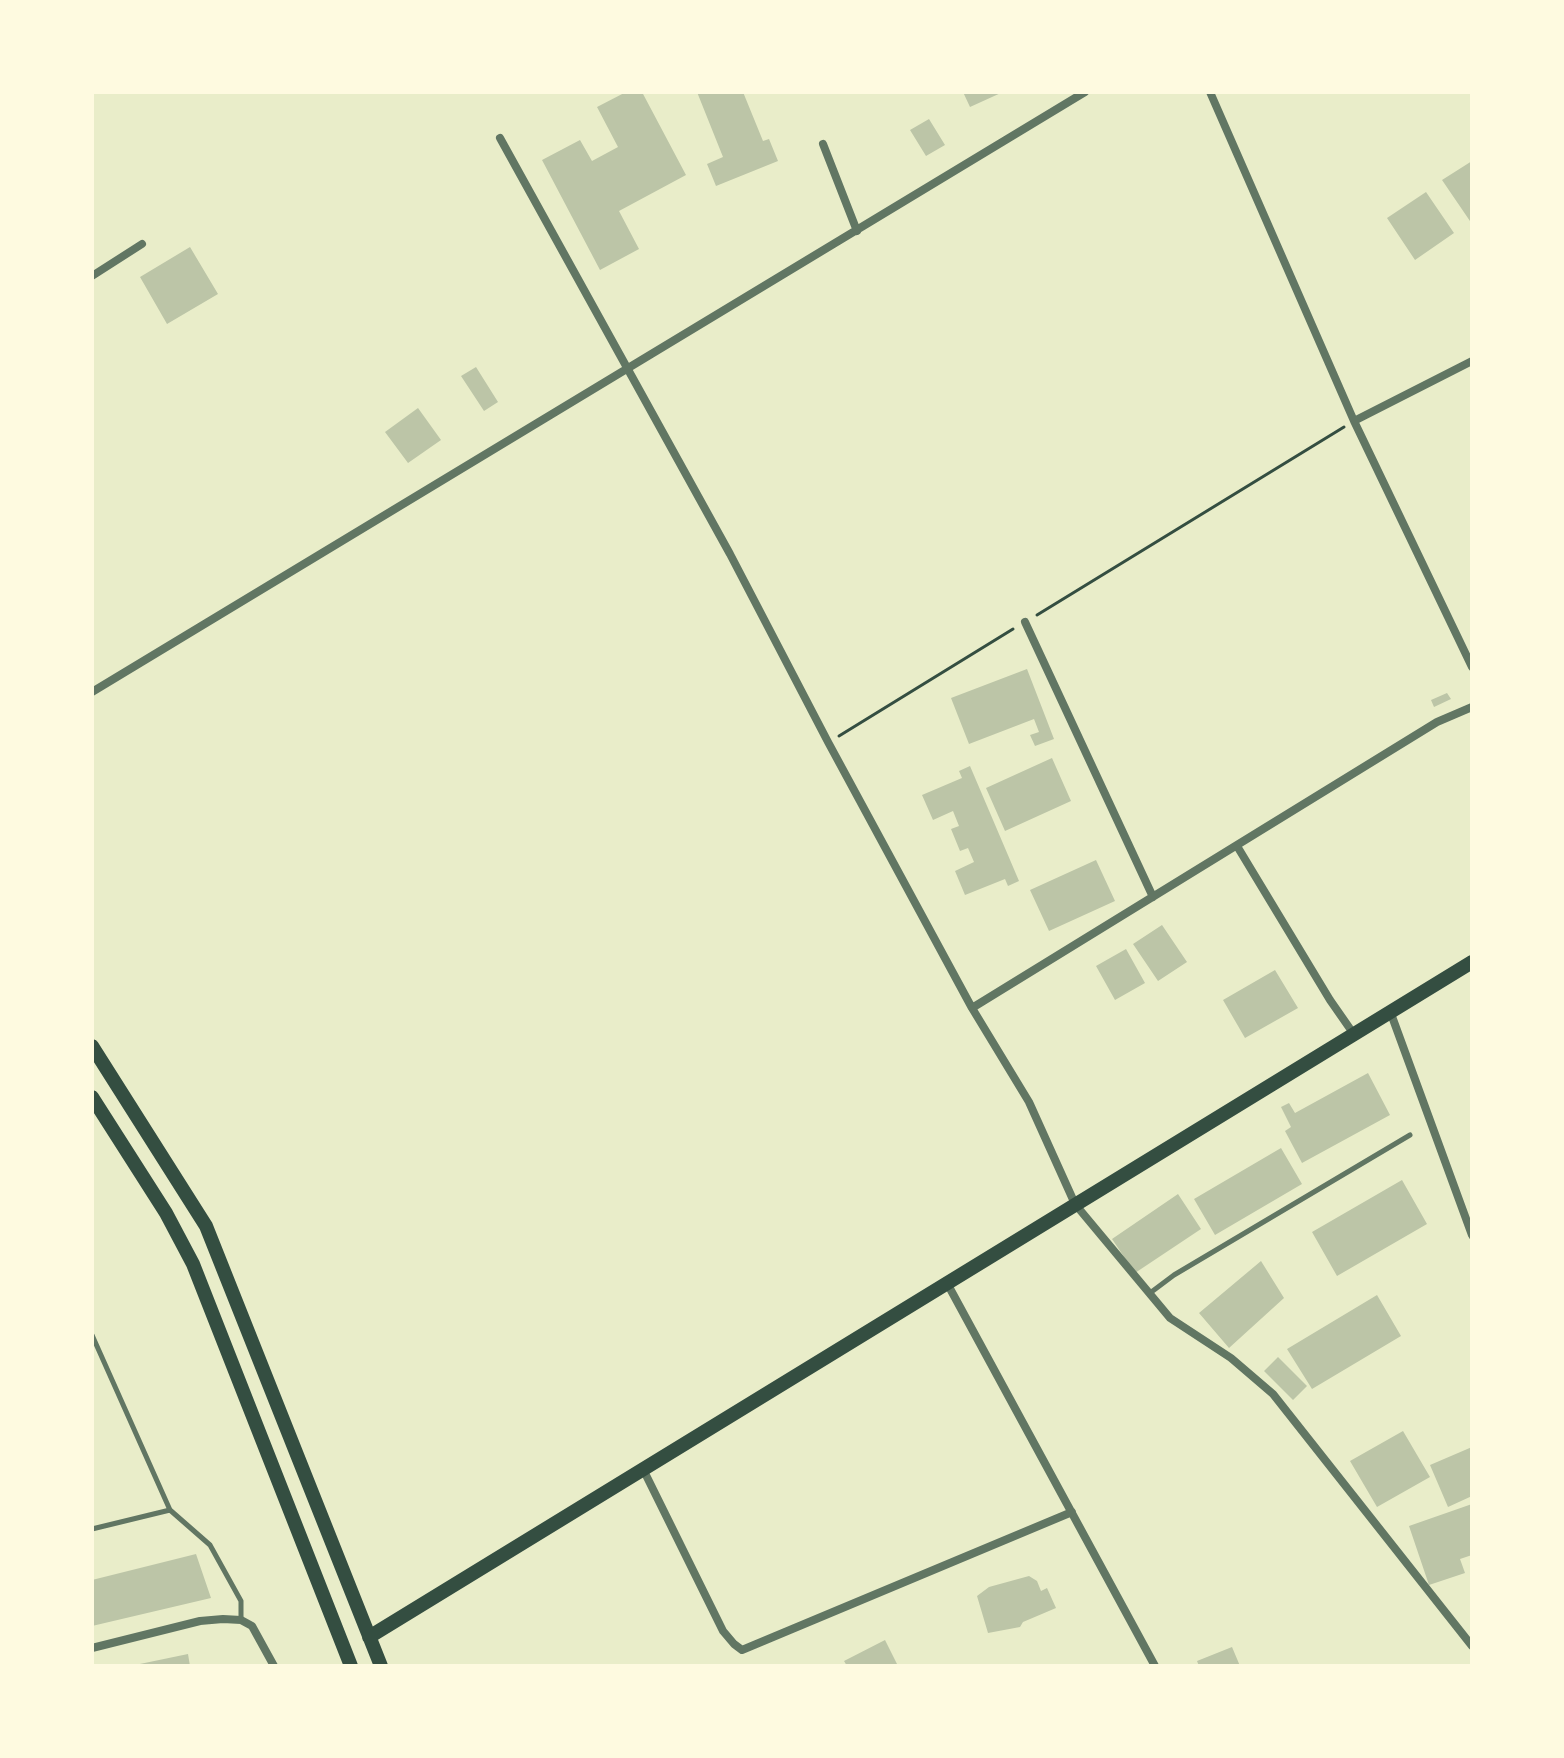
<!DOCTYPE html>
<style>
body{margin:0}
#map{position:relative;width:1564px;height:1758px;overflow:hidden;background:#e9edc9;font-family:"Fira Sans",sans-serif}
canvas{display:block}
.frame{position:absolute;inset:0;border:94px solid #fefae0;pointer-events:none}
</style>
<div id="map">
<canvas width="1564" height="1758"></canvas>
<div class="frame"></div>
</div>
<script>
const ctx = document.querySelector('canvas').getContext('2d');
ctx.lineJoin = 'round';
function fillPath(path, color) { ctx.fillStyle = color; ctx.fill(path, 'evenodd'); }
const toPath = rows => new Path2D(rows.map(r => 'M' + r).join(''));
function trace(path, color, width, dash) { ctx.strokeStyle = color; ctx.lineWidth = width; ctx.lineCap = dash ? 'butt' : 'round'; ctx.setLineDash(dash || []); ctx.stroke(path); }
fillPath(toPath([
 [626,92,642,92,686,175,619,211,639,249,600,270,542,160,580,140,592,161,618,147,597,107],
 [697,92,743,92,763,141,769,139,778,161,716,186,707,164,723,157],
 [963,92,1003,92,970,107],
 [929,119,945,145,926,156,910,130],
 [1472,161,1472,224,1442,180],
 [1426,192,1454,233,1415,260,1387,218],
 [190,247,218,294,167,324,140,277],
 [476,367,498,402,484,411,461,376],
 [418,408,441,440,408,463,385,432],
 [1027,669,1054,739,1035,746,1030,735,1039,732,1034,719,969,744,951,698],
 [1447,693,1451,699,1434,707,1431,700],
 [1052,758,1071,801,1005,831,986,788],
 [970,766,1019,881,1008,886,1005,879,965,895,955,871,974,862,968,848,960,851,951,829,959,826,953,811,933,820,922,795,962,778,959,771],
 [1096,860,1115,901,1049,931,1030,890],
 [1162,925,1187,962,1158,981,1133,944],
 [1126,949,1145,983,1115,1000,1096,966],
 [1275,970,1298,1008,1245,1038,1223,1000],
 [1368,1073,1390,1115,1302,1163,1285,1131,1291,1127,1281,1107,1289,1103,1295,1113],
 [1281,1148,1302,1184,1215,1235,1194,1199],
 [1402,1180,1427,1224,1337,1276,1312,1232],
 [1178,1194,1201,1229,1135,1273,1112,1239],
 [1261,1261,1284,1298,1229,1348,1199,1313],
 [1377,1295,1401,1336,1312,1389,1287,1349],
 [1278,1357,1307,1386,1293,1400,1264,1371],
 [1403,1431,1430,1477,1377,1507,1350,1461],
 [1472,1447,1472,1496,1448,1507,1430,1465],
 [1472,1504,1472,1555,1460,1559,1465,1573,1429,1585,1409,1526],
 [196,1554,211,1598,92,1626,92,1580],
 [1029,1576,1037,1581,1041,1591,1047,1588,1056,1608,1023,1622,1020,1627,988,1633,977,1596,989,1587],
 [885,1640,898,1666,847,1666,844,1661],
 [1232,1647,1240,1666,1199,1666,1197,1661],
 [188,1654,190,1666,135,1666,135,1665]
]), '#bcc5a7');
trace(toPath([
 [1037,615,1344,427],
 [839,736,1013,629]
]), '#344e41', 3);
trace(toPath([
 [1150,1293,1174,1275,1410,1135],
 [92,1335,170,1510,210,1545,241,1601,241,1619],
 [92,1529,170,1510]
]), '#617663', 5);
trace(toPath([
 [1210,92,1354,421,1472,667],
 [500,138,730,554,828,742,972,1008,1029,1102,1075,1204,1170,1318,1231,1358,1273,1394,1472,1646],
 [823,144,857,231],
 [92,276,142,244],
 [1354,421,1472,361],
 [1025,622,1153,897],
 [92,692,1085,92],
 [1237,846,1330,1000,1353,1033],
 [972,1008,1437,722,1472,707],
 [1390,1011,1472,1235],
 [947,1283,1155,1666],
 [643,1469,723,1631,734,1644,742,1650,1072,1512],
 [92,1648,200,1621,223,1619,241,1620,252,1626,274,1666]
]), '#617663', 8);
trace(toPath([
 [92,1046,206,1226,381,1666],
 [92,1097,166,1213,193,1264,351,1666],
 [369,1637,1472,962]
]), '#344e41', 14);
</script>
